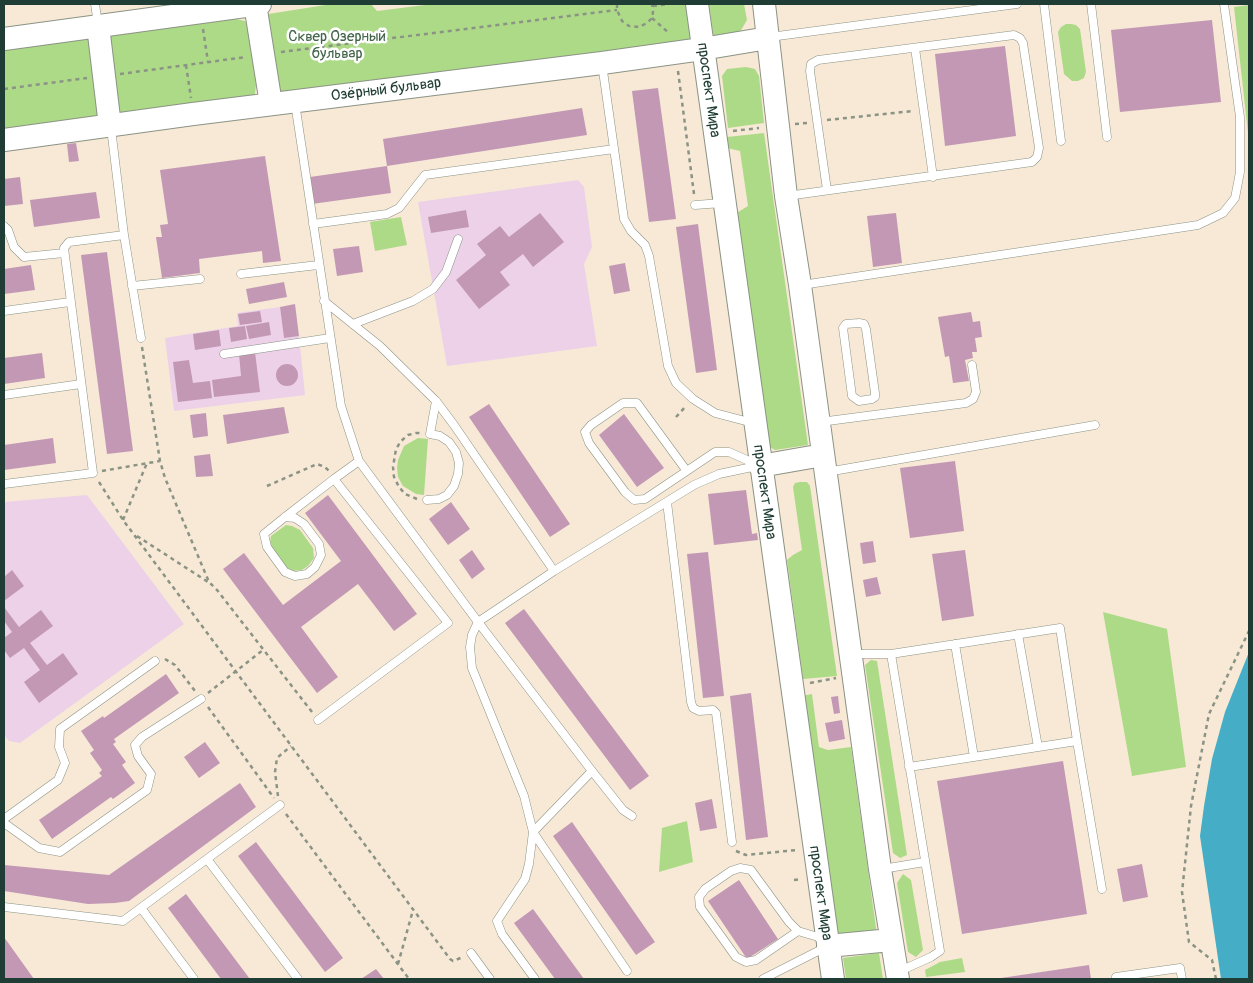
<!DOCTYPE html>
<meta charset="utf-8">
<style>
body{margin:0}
#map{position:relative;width:1253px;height:983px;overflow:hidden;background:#f7e9d6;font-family:Pangolin,sans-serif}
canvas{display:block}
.frame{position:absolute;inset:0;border:5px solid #1f3d34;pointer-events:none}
</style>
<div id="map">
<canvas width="1253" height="983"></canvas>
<div class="frame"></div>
</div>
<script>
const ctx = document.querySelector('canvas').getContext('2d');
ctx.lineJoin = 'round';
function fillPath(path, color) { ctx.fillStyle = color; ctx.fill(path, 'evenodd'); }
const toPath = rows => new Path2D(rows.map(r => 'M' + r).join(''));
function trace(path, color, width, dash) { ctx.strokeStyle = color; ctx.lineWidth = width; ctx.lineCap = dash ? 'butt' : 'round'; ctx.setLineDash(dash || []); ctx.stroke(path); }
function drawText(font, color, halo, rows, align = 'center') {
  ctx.font = font + ' Pangolin,sans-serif'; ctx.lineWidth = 5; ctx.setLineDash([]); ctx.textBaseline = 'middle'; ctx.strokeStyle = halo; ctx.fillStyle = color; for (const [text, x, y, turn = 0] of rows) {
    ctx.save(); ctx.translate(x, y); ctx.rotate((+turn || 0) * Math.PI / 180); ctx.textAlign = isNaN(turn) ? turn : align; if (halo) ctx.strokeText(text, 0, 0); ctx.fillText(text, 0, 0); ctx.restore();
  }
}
fillPath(toPath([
 [578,180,584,187,592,247,584,264,597,346,447,366,418,202],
 [280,307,284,337,299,336,305,395,174,411,165,338,238,326,237,313],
 [87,495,184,624,20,743,9,741,4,735,4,502]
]), '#ecd1e9');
fillPath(toPath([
 [332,4,371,4,377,11,433,4,687,4,691,42,276,97,262,15],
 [709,4,744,4,747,20,737,37,718,41,713,34],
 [1249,5,1249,142,1234,7],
 [236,19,245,21,250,27,256,85,255,94,249,99,127,116,116,111,110,36,118,33],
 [1066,24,1071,24,1076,25,1080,29,1086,72,1084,78,1078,81,1072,81,1064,74,1058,32,1061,27],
 [93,38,98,115,95,118,4,134,4,49],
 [746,67,755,69,759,76,764,123,728,128,722,76,727,69],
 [764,133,808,445,775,450,770,447,730,217,748,206,740,151,719,146,718,138],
 [401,217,407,245,375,251,370,222],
 [418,438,428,439,424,495,416,494,403,486,398,477,397,468,398,460,404,446],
 [800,482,807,482,810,486,837,676,803,679,787,560,793,555,802,550,793,487,795,483],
 [286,525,292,526,300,530,313,548,314,558,308,566,302,570,293,571,287,568,273,549,270,542,271,536],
 [1103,612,1167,629,1186,767,1132,776],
 [871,660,877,661,907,855,900,858,893,853,865,665],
 [812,694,819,747,828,750,851,747,877,935,839,934,834,925,801,696],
 [687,821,693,862,659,872,662,828],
 [903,874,911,880,923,950,916,957,908,952,897,883],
 [879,953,883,979,846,979,843,958],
 [962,958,965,972,926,977,925,970,940,962]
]), '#adda87');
fillPath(toPath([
 [1249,652,1249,979,1221,979,1200,836,1204,806,1212,759,1225,712]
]), '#46adc6');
fillPath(toPath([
 [1212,20,1221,102,1120,112,1111,30],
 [1005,46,1016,136,945,146,935,54],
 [658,88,676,219,649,222,632,91],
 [582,108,587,135,387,166,391,193,312,204,310,177,387,166,383,139],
 [76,143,79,161,69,162,67,144],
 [265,156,281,261,263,263,262,251,199,259,200,273,162,278,156,237,162,237,160,225,168,224,160,170],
 [20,177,23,204,4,206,4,179],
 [96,192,100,218,34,227,30,200],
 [466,210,469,227,431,233,428,217],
 [540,213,564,242,533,267,523,254,500,272,510,285,479,309,456,280,486,255,477,244,500,226,509,237],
 [896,213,902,263,873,267,867,216],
 [698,224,717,370,696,373,676,227],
 [359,246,363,272,337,276,333,249],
 [107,252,133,451,107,454,81,255],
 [625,263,630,291,614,294,609,266],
 [31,265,35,290,4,294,4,269],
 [284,282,287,297,249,304,246,289],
 [295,304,299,336,284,338,280,307],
 [260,311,262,322,240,325,238,314],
 [971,312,973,322,980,321,982,337,975,338,977,352,972,352,973,358,965,360,969,381,953,383,949,356,945,357,938,317],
 [269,322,271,335,249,339,246,326],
 [245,326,247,339,231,342,229,328],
 [219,330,221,346,195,350,193,334],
 [255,352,260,392,214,397,212,380,241,376,239,354],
 [42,353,45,378,4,384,4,358],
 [189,360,193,383,210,381,212,398,178,402,173,362],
 '276 375a11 11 0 1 1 22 0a11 11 0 1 1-22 0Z',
 [489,404,570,524,550,537,469,417],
 [284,407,289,433,227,444,223,415],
 [206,413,208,436,193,438,190,415],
 [624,414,664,468,637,487,599,435],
 [53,438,56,463,4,470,4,445],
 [210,454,213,476,196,477,194,456],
 [955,461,964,531,910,538,900,468],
 [746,490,752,534,757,533,758,540,714,545,708,494],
 [328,495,417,614,394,631,358,584,301,627,338,677,317,693,223,569,244,553,283,605,341,561,305,513],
 [451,502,470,529,448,545,429,519],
 [873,541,876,562,863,564,860,543],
 [472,550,485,569,472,579,459,560],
 [965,550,974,616,942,621,932,554],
 [708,552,724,696,703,698,687,554],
 [12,570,24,586,4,601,4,577],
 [877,577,881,594,866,597,863,580],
 [4,607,19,627,41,610,53,626,30,643,47,665,63,653,78,674,39,703,24,682,40,670,24,648,10,658,4,650,4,638,12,632,4,621],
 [524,609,649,776,630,790,505,623],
 [166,674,179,693,114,739,116,742,113,744,126,762,122,765,135,783,113,799,111,797,52,839,39,820,102,776,99,773,102,770,90,753,94,750,81,731,103,716,104,718],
 [751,693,768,837,746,840,730,696],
 [838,696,840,713,834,714,831,697],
 [842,720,845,739,829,742,825,723],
 [205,742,220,763,199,778,184,757],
 [1063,761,1087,914,962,934,937,781],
 [240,783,256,807,129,901,115,903,88,904,4,891,4,865,109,875],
 [712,799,717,828,700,831,695,803],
 [572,822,655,942,636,955,553,836],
 [256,842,343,958,325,972,238,856],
 [1142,864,1148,897,1123,902,1117,869],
 [739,880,778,939,747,959,708,901],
 [186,894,250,979,221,979,168,908],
 [533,909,584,979,555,979,514,923],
 [4,937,34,979,4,979],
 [1089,965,1091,979,1001,979,1001,978],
 [376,969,384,979,361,979]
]), '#c398b4');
const lane = toPath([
 [95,4,98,24],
 [1044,4,1061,141],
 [1091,4,1107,137],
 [770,37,1017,4],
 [915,48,933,177],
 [602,64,624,219,631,231,645,245,649,256,668,366,676,383,693,399,715,413,753,423],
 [295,103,341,406,359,461,478,622,592,771,623,810,632,816],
 [787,196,1032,162,1037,157,1039,148,1023,43,1020,38,1014,35,818,60,811,64,810,71,827,190],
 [695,205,722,203],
 [313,224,387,214,399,208,425,175,614,149],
 [4,226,8,230,14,247,24,257,64,253],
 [124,235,141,338],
 [241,274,318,265],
 [802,285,1198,225,1223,213,1235,198,1240,172,1240,117,1224,4],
 [132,286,200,279],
 [324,301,380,346,436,401,454,425,554,571],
 [4,311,70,302],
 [859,323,864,324,866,329,875,393,875,397,872,399,859,401,852,396,843,328,846,324,859,323],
 [353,324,413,301,433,289,446,272,458,239],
 [224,354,330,338],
 [4,395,81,384],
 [820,422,966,403,973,399,976,392,972,365],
 [686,470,637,403,623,403,591,425,585,432,589,443,625,492,634,500,645,499,715,452,729,452,758,465],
 [827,472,1095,425],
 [4,484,93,473,64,248,69,242,124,235,111,128],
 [427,500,439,499,447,495,454,486,458,474,459,463,456,452,449,442,440,436,430,434,436,401],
 [667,502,691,702,693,708,699,711,713,710,716,713,732,842],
 [285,517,295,518,304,524,319,544,321,555,315,567,307,574,295,576,285,572,267,547,264,534,285,517,334,479,359,461],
 [1018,634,1038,747],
 [955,644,974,757],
 [854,654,891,654,1060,628,1077,741,909,767],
 [891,654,940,951,931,957,900,971],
 [318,720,448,623,334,479],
 [1077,741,1102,889],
 [592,771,533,832,627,971],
 [4,819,58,780,65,763,59,747,60,729,155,661],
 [4,823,39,848,60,852,147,790,151,774,138,756,135,745,142,737,201,699],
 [207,859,298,979],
 [882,869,925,862],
 [4,907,123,921,280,805],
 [141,908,194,979],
 [471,953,490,979],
 [535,979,502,934,497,921,525,879,529,864,533,832,524,796,472,668,470,647,472,635,478,622,554,571,694,485,719,474,757,466],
 [763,979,828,946,818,937,798,931,789,922,751,870,740,868,731,871,705,889,699,897,700,907,736,957,746,962,756,960,798,931],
 [1116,979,1116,977,1180,968,1182,979]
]);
const secondary = toPath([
 [255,4,271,104],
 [697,4,833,979],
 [764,4,786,196,800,285,880,869,898,979],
 [98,26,110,126],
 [4,39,260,4],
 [4,140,193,114,602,63,702,49,768,38],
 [760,466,823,455],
 [828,946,891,940]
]);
trace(lane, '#8b9385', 9);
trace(secondary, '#8b9385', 24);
trace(toPath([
 [617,4,617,10,622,21,629,26,639,27,647,23,652,18,653,12,652,4],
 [653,6,668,4],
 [652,18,670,34],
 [203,29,208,62],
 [281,52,617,10],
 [186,65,191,98],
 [678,71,694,194],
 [120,74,246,57],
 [4,89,87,78],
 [827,120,913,111],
 [795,124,807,123],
 [733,131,759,128],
 [142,347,160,461,165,478,209,582,217,590,312,712],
 [676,417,686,406],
 [102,471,160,461],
 [99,482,123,520,450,959,453,961,463,957],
 [267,486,317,464,325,467,329,471],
 [417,499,405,494,399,487,394,477,393,467,396,449,401,441,408,435,416,433,421,433],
 [123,520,147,463],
 [137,536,208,582],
 [165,659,175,665,195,691],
 [810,683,836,678],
 [208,693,263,650],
 [208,707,274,798],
 [278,796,275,772,277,758,291,746],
 [286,814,409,979],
 [736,851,746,855,797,850],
 [794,880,801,879],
 [398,964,413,910],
 [1216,979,1212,960,1189,942,1182,892,1191,806,1209,714,1249,631]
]), '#8b9385', 2.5, [4, 4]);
trace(lane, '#fff', 8);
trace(secondary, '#fff', 22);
drawText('15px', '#426449', '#fff', [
 ["Сквер Озерный",337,37],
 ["бульвар",337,54]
]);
drawText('15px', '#1f3d34', '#fff', [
 ["Озёрный бульвар",386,90,-7],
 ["проспект Мира",708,90,82],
 ["проспект Мира",764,492,82],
 ["проспект Мира",820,893,82]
]);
</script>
